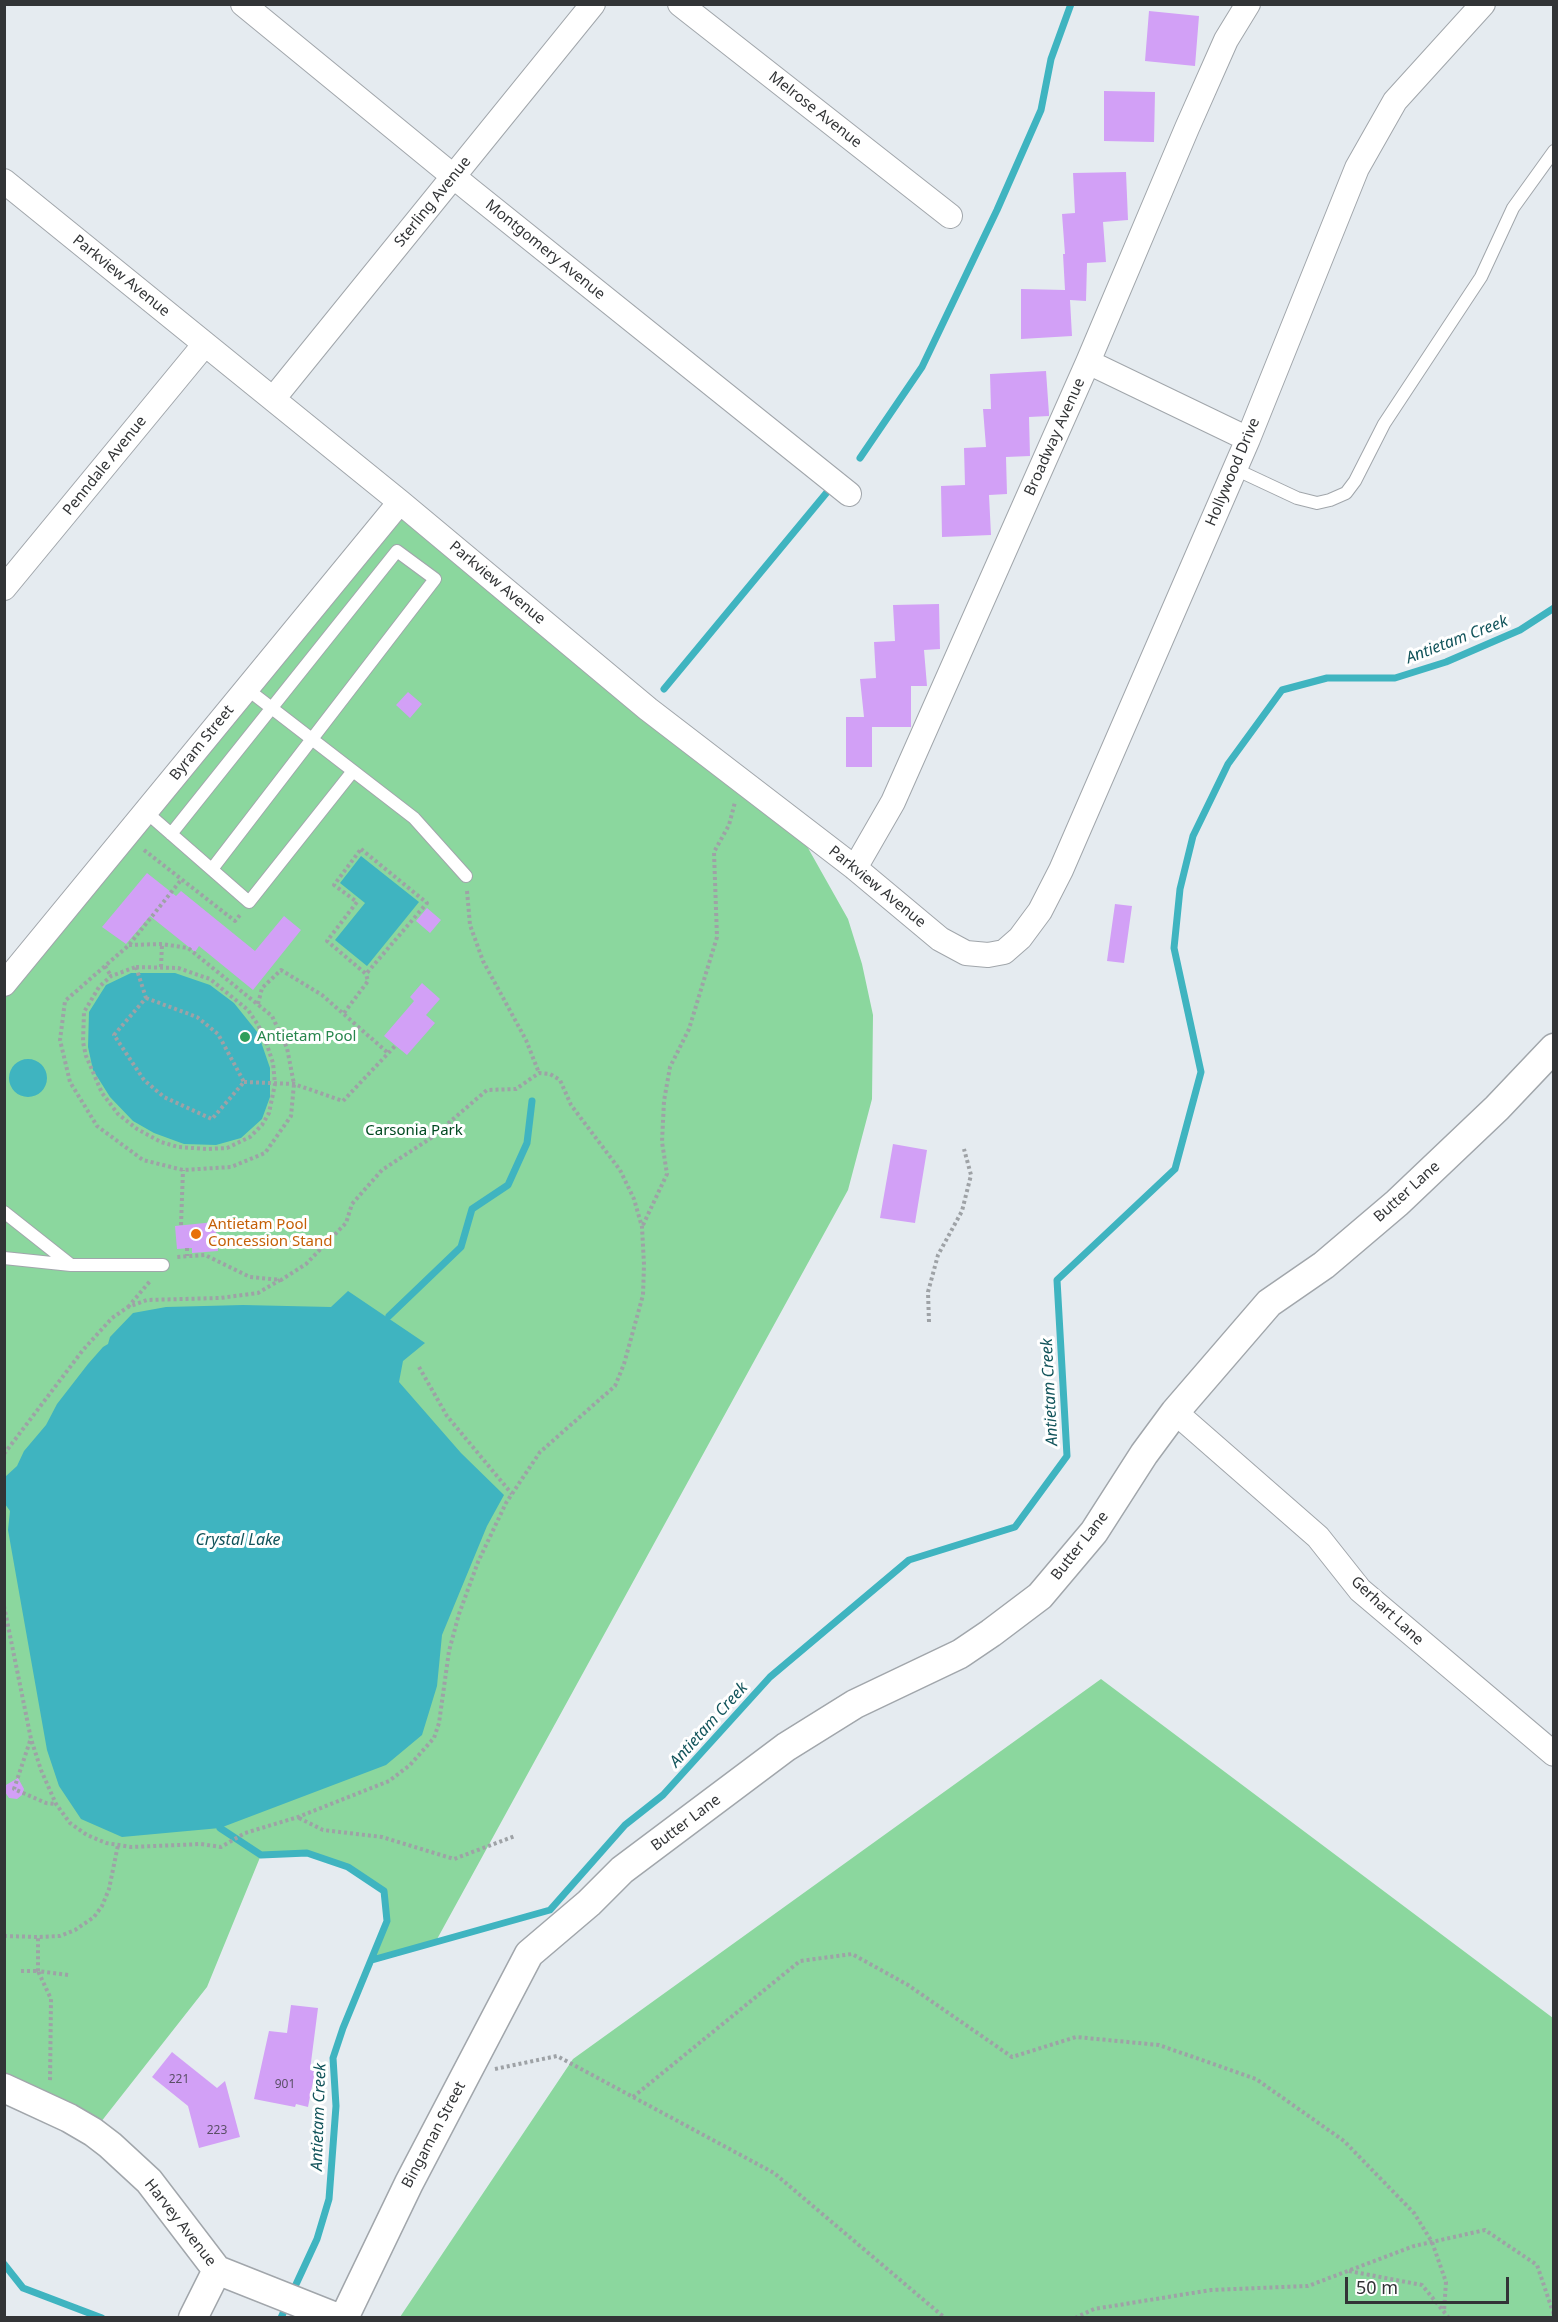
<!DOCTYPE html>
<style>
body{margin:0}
#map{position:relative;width:1558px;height:2322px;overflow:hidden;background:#e5ebf0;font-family:"Noto Sans",sans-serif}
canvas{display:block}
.frame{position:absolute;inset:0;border:6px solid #323436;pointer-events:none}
.scale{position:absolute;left:1345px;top:2277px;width:164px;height:27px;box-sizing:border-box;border:3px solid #323436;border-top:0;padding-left:8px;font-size:18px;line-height:21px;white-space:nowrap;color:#323436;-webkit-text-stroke:4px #fff;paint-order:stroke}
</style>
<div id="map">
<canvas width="1558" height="2322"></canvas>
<div class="frame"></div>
<div class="scale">50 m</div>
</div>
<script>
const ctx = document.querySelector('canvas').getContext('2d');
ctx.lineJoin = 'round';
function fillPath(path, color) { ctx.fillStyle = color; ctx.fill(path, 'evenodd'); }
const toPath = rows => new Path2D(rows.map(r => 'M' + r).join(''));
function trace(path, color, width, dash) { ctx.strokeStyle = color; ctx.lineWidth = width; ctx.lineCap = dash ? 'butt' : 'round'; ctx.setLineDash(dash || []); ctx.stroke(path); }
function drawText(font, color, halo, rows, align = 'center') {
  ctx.font = font + ' "Noto Sans",sans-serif'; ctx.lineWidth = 6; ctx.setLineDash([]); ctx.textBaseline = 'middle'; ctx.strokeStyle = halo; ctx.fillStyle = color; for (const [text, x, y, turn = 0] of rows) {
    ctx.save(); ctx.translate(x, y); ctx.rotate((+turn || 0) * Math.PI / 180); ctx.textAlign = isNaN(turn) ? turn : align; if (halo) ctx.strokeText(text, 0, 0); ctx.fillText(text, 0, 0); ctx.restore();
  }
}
fillPath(toPath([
 [400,502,762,794,808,848,848,919,862,964,873,1015,872,1099,848,1190,436,1941,372,1960,387,1922,384,1891,348,1867,307,1853,261,1855,207,1987,93,2132,5,2088,5,984],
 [1101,1679,1553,2018,1553,2317,400,2317,573,2059]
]), '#8bd79e');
fillPath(toPath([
 [361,856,419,902,367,966,335,940,365,903,340,883],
 [131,973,175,973,210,985,234,1003,258,1033,270,1068,270,1097,262,1119,241,1138,216,1145,184,1144,154,1133,133,1121,110,1097,93,1070,88,1047,89,1012,106,985],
 '9 1078a19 19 0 1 1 38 0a19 19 0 1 1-38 0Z',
 [348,1291,425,1343,403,1361,399,1382,461,1453,504,1495,487,1526,442,1635,437,1686,422,1735,386,1765,220,1828,122,1837,81,1819,59,1786,47,1750,8,1530,10,1511,5,1504,5,1477,17,1466,24,1451,46,1425,57,1404,88,1364,103,1347,108,1344,110,1337,133,1313,166,1307,243,1305,331,1307]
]), '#3fb4c0');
trace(toPath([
 [860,458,922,367,997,210,1041,110,1051,59,1071,4],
 [664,689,828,491],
 [389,1316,461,1247,472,1209,508,1185,527,1143,532,1101],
 [220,1828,261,1855,307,1853,348,1867,384,1891,387,1921,343,2028,333,2058,336,2106,329,2199,317,2239,292,2293],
 [372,1960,550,1910,625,1825,663,1795,770,1677,909,1560,1015,1527,1067,1456,1057,1280,1175,1169,1201,1072,1174,948,1180,889,1193,836,1228,764,1282,690,1327,678,1395,678,1446,662,1520,630,1554,608],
 [4,2264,23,2288,102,2318],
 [281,2318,287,2304]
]), '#3fb4c0', 7);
fillPath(toPath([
 [1149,11,1199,16,1195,66,1145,61],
 [1104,91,1155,92,1154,142,1104,141],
 [1126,172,1128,220,1103,222,1106,262,1087,263,1086,301,1070,300,1072,336,1021,339,1021,289,1065,290,1063,254,1065,254,1062,214,1075,213,1073,173],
 [1046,371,1049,414,1049,416,1029,417,1030,456,1006,457,1007,494,989,495,991,535,942,537,941,486,965,485,964,448,986,447,983,409,991,409,990,374],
 [939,604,940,649,924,650,927,686,911,686,911,727,872,727,872,767,846,767,846,717,864,717,860,679,876,678,874,642,895,641,893,605],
 [408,692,422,704,410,718,396,705],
 [147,873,176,896,181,891,255,951,284,916,301,930,253,990,199,946,195,952,150,916,126,944,102,927],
 [1115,904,1132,906,1124,963,1107,961],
 [427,908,441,920,430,933,416,921],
 [422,983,440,999,426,1015,435,1023,407,1055,384,1036,414,1001,410,997],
 [893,1144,927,1150,915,1223,880,1218],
 [215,1222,218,1251,192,1253,192,1248,177,1249,175,1226],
 [18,1778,24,1789,22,1795,17,1799,9,1798,5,1792,6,1785],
 [291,2005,318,2008,310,2070,315,2071,308,2107,296,2104,295,2107,254,2099,269,2031,287,2033],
 [172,2052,217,2088,225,2081,240,2137,199,2148,188,2106,152,2077]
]), '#d2a0f6');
const service = toPath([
 [1235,469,1297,498,1317,503,1330,500,1346,493,1355,481,1384,424,1481,277,1513,208,1554,151],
 [247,689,414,818,466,876],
 [146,812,249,902,353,771],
 [171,834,397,551,435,579,212,869],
 [4,1212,71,1265,4,1258],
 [71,1265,163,1265]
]);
const minor = toPath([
 [243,4,470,190,849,494],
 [680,4,950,216],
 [4,181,400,502,648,709,855,868,940,939,966,953,988,955,1004,952,1020,938,1040,911,1061,870,1248,439,1357,168,1395,101,1483,4],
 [1088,362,1248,439],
 [273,399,593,4],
 [4,588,205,344],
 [855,868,893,802,1088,362,1187,128,1226,40,1248,4],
 [4,984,400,502],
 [1175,1412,1318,1537,1360,1590,1554,1754]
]);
const tertiary = toPath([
 [4,2088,69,2118,93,2132,110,2145,149,2181,217,2270,338,2318],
 [193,2318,217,2270],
 [344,2318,409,2183,529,1954,589,1903,622,1870,786,1747,855,1704,960,1654,991,1633,1040,1596,1094,1532,1144,1454,1175,1412,1269,1303,1324,1265,1397,1203,1497,1108,1554,1048]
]);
trace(service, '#a1a6ab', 14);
trace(minor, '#a1a6ab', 26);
trace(tertiary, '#a1a6ab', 31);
trace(toPath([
 [361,849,427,903,366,974,327,941,357,902,334,885,361,849],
 [144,850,235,921,240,915],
 [467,891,470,925,483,961,526,1040,539,1073],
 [129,945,162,944,188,948,272,1016,287,1048,294,1084,291,1116,265,1153,231,1167,183,1170,143,1160,97,1126,70,1082,60,1040,65,1001,129,945,181,880],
 [105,966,111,976],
 [136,967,178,968,210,979,248,1010,258,1025,265,1039,273,1063,275,1084,269,1113,262,1125,250,1137,227,1148,207,1149,178,1147,161,1142,137,1129,118,1114,102,1093,86,1056,83,1042,84,1012,99,987,111,976,136,967],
 [136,967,146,998],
 [161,967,162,944],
 [146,998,197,1017,218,1034,244,1082,212,1119,164,1097,144,1080,114,1035,146,998],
 [258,1004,262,988,281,970,322,995,388,1053],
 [344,1013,368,981,366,974],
 [244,1082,294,1084,343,1101,396,1045],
 [181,1225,183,1170],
 [643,1225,667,1174,662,1142,664,1101,670,1067,689,1029,717,937,714,852,729,825,735,802],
 [187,1248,187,1256],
 [128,1307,151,1280],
 [929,1322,928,1292,938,1255,962,1211,971,1175,964,1149],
 [419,1367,447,1416,512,1494],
 [4,1454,83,1350,112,1318,128,1307,147,1300,220,1298,258,1293,280,1280],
 [4,1606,31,1739,41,1770,56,1804,70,1823,87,1835,106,1843,131,1847,201,1844,221,1847,245,1833,298,1817,389,1781,410,1765,434,1738,439,1723,449,1651,459,1614,478,1562,506,1503,540,1452,615,1386,624,1364,643,1295,644,1265,642,1227,634,1199,620,1170,571,1105,560,1080,550,1074,539,1073,516,1089,487,1090,431,1138,382,1170,352,1204,346,1223,306,1264,281,1280,250,1277,205,1255,177,1257],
 [30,1741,14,1789,46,1803,56,1804],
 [299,1818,323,1830,382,1837,454,1859,515,1836],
 [4,1936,38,1937],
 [21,1971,38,1971,51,1999,50,2083],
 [68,1975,38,1971,38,1937,60,1936,75,1930,94,1917,102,1906,109,1889,118,1845],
 [495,2069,557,2056,774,2173,945,2318],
 [633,2097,800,1961,852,1954,908,1985,1012,2057,1076,2037,1159,2045,1256,2079,1344,2141,1414,2213,1432,2242,1446,2282,1444,2311],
 [1349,2271,1422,2285,1449,2318],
 [1075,2318,1094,2309,1211,2290,1308,2286,1414,2246,1485,2230,1537,2265,1554,2315]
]), '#9ea2a6', 4, [3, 3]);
trace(service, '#fff', 12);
trace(minor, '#fff', 24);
trace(tertiary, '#fff', 28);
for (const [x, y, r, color] of [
 [245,1037,6,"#2e9e5b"],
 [196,1234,6,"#e8710a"]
]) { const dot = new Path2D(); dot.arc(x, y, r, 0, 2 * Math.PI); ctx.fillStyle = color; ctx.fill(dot); trace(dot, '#fff', 2); }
drawText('12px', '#5a4f66', null, [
 ["221",179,2080],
 ["901",285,2085],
 ["223",217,2131]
]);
drawText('15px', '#323436', '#fff', [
 ["Melrose Avenue",815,110,38],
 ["Sterling Avenue",433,202,-51],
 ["Montgomery Avenue",545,250,39],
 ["Parkview Avenue",121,276,39],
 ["Broadway Avenue",1055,437,-66],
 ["Penndale Avenue",105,466,-51],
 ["Hollywood Drive",1233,472,-67],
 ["Parkview Avenue",497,583,40],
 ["Byram Street",202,743,-51],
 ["Parkview Avenue",877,887,39],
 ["Butter Lane",1407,1192,-42],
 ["Butter Lane",1080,1546,-52],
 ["Gerhart Lane",1387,1611,43],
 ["Butter Lane",686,1823,-37],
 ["Bingaman Street",434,2135,-62],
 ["Harvey Avenue",180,2223,52]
]);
drawText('15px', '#27864d', '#fff', [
 ["Antietam Pool",257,1037]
], 'left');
drawText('15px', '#014a21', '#fff', [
 ["Carsonia Park",414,1131]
]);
drawText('15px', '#c56008', '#fff', [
 ["Antietam Pool",208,1225],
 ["Concession Stand",208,1242]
], 'left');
drawText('italic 16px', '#12545b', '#fff', [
 ["Antietam Creek",1457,640,-21],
 ["Antietam Creek",1050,1392,-93],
 ["Crystal Lake",238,1540],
 ["Antietam Creek",709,1725,-48],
 ["Antietam Creek",319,2117,-88]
]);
</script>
